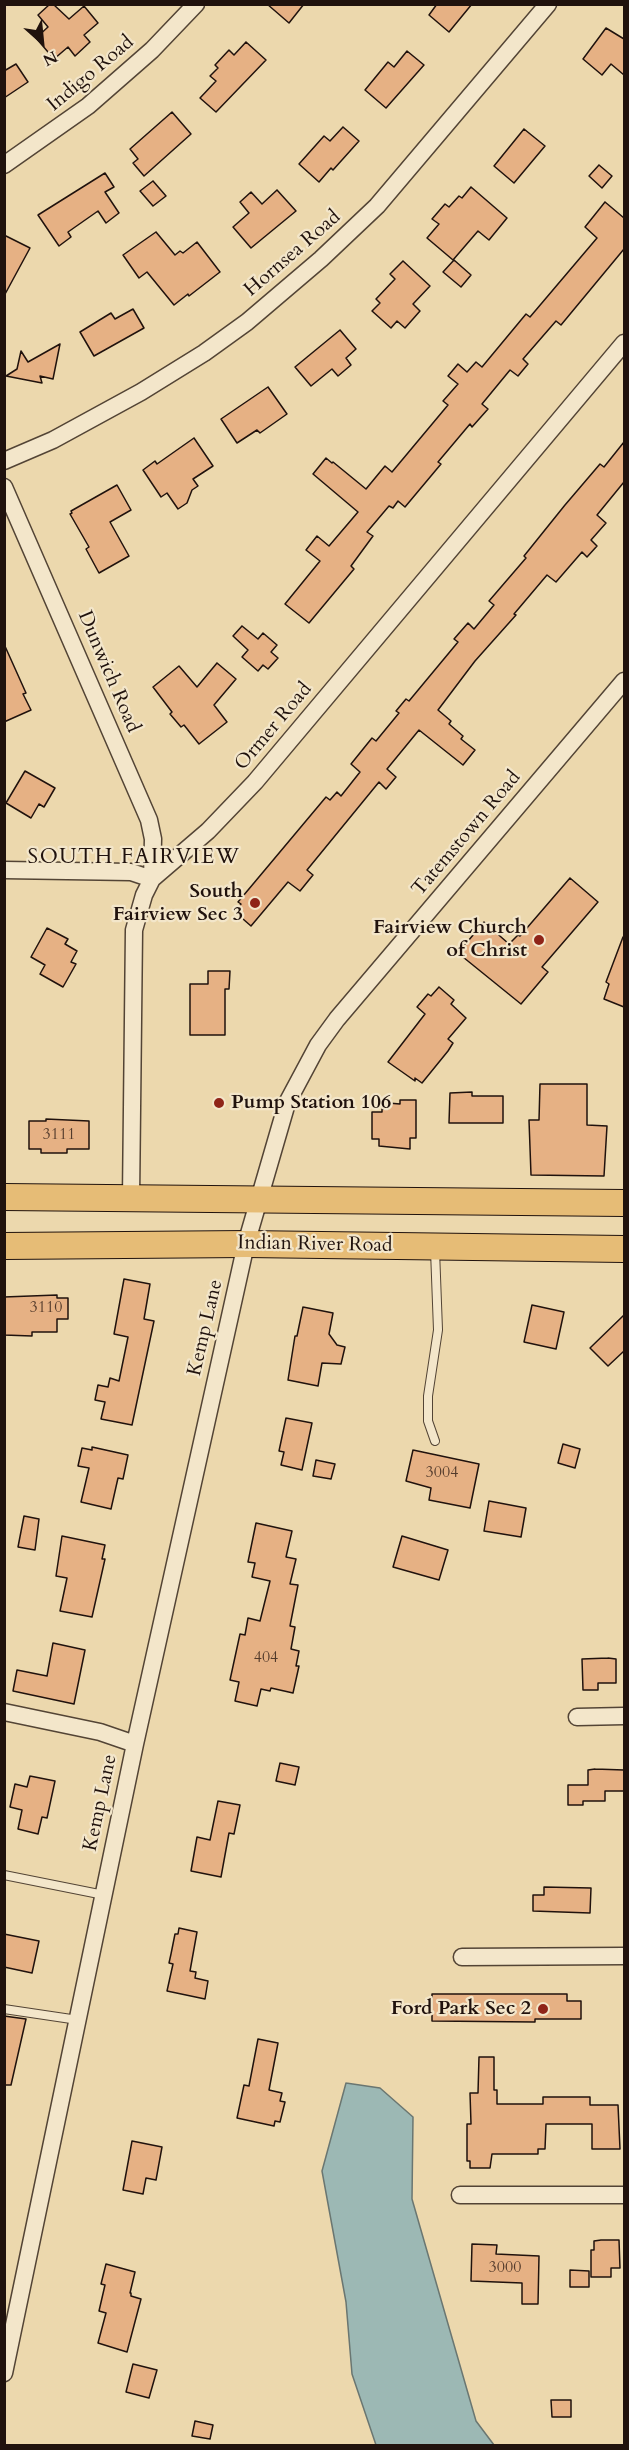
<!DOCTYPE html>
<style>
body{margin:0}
#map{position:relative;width:629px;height:2450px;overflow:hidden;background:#ecd8ad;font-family:Cardo,serif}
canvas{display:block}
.frame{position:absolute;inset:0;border:6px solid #20120d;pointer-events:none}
.north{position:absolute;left:12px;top:12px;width:60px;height:60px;-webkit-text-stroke:4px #f3e6ca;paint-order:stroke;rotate:153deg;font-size:16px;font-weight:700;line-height:24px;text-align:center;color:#20120d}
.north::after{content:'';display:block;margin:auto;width:21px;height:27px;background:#20120d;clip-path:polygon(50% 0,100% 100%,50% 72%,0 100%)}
</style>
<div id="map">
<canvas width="629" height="2450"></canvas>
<div class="frame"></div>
<div class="north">N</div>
</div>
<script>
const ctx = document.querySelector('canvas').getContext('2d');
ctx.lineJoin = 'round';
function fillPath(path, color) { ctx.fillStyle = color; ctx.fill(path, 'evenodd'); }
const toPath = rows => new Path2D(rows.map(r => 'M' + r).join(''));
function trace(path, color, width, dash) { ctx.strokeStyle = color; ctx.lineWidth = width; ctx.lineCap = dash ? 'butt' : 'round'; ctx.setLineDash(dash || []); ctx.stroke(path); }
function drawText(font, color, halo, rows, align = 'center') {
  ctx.font = font + ' Cardo,serif'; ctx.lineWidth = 4.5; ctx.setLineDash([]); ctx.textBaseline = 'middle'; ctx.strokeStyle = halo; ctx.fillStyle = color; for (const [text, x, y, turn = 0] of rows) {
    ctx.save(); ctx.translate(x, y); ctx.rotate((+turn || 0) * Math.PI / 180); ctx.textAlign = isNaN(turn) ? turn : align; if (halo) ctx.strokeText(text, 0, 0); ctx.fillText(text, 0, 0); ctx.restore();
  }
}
const water = toPath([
 [346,2083,380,2088,413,2117,412,2199,476,2421,494,2445,376,2445,352,2374,346,2302,322,2171,346,2083]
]);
fillPath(water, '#9cb8b4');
trace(water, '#6a7671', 1.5);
const building = toPath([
 [50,4,53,4,69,19,84,6,98,23,84,35,90,42,75,56,68,47,54,59,36,38,48,27,38,15,50,4],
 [267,4,304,4,289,23,267,4],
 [437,4,472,4,449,32,429,15,437,4],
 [606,28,624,39,624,75,611,64,602,75,583,59,606,28],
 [246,42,266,60,216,112,200,98,216,81,210,76,218,68,215,65,229,50,234,55,246,42],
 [407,51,424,65,386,108,365,90,388,62,394,67,407,51],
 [16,64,28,82,4,98,4,71,16,64],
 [172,112,191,134,144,176,133,163,138,159,130,149,172,112],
 [343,127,359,141,333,170,331,168,319,182,299,164,324,136,330,141,343,127],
 [524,129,545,146,514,183,494,166,524,129],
 [599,165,612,176,602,188,589,176,599,165],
 [105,173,114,187,105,192,119,213,106,223,98,211,68,232,71,237,59,246,38,215,105,173],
 [153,181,166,196,153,206,140,191,153,181],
 [471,187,507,218,489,240,478,231,453,260,427,238,439,224,432,219,445,204,449,207,459,196,462,198,471,187],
 [277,190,296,211,251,248,233,227,249,213,240,202,251,192,262,204,277,190],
 [605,202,624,218,624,249,561,325,556,321,523,359,528,364,518,376,510,370,482,404,488,409,472,427,470,424,438,462,441,464,405,507,398,501,393,508,389,506,367,532,373,536,351,566,354,569,309,623,285,604,320,561,306,550,317,536,329,546,358,512,313,474,326,458,332,463,333,462,366,489,385,466,392,472,448,405,443,401,458,384,448,376,458,364,467,372,476,362,482,367,526,314,530,317,597,238,585,227,605,202],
 [156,232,175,255,180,251,183,253,197,242,220,272,189,296,188,294,174,305,147,272,139,278,123,255,156,232],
 [4,235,30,248,4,296,4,235],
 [454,260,471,275,461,287,443,272,454,260],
 [403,261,430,286,413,304,420,311,405,328,397,321,391,328,372,311,380,303,376,299,395,279,390,274,403,261],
 [133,309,144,328,94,356,80,332,111,313,115,319,133,309],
 [340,330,356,349,346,358,351,365,338,376,332,369,311,386,295,367,340,330],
 [60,344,53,379,40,376,42,383,6,376,17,369,21,351,28,362,60,344],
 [268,387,287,414,260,433,257,430,237,443,221,419,268,387],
 [194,438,213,466,193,479,198,486,192,490,187,503,178,509,167,493,161,497,143,470,155,461,157,464,194,438],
 [624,442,624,482,597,515,606,523,591,540,597,546,587,557,582,552,556,582,547,575,514,614,516,615,475,661,438,710,451,721,449,724,463,736,461,739,475,750,463,765,419,730,387,769,396,777,386,789,379,782,307,870,313,875,300,891,288,882,251,926,235,912,241,904,238,902,326,797,330,800,337,792,341,796,360,772,351,764,372,738,376,741,399,713,396,711,406,699,409,701,458,642,454,639,468,623,474,629,494,605,489,601,526,558,524,556,565,505,600,464,604,467,624,442],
 [117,485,131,510,110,522,129,556,99,573,86,549,89,547,70,514,72,513,71,511,117,485],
 [242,626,258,639,263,633,277,645,271,652,278,658,268,669,263,665,258,671,242,657,248,650,233,636,242,626],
 [4,644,26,693,23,694,31,710,4,722,4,644],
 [217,663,236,679,214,705,227,722,199,744,184,725,181,727,170,714,172,712,153,687,179,666,197,687,217,663],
 [25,771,55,788,44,807,39,804,31,818,6,803,25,771],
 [570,878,598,902,542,967,548,972,521,1004,458,953,484,922,509,944,518,935,520,936,570,878],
 [47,928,68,939,65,944,77,951,71,962,76,964,63,987,40,974,45,965,31,957,47,928],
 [623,937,624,937,624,1007,604,999,609,984,606,982,623,937],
 [208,971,230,971,229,989,225,989,225,1035,190,1035,190,984,208,984,208,971],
 [439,987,454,1000,451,1004,466,1018,448,1039,453,1043,448,1051,422,1083,415,1078,415,1081,388,1062,425,1014,417,1007,428,994,431,996,439,987],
 [540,1084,587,1084,587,1125,607,1126,604,1176,531,1175,529,1120,539,1120,540,1084],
 [472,1092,472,1096,503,1096,503,1123,449,1123,450,1093,472,1092],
 [400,1100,416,1100,416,1138,410,1138,410,1149,379,1146,379,1139,372,1139,372,1112,382,1112,382,1109,388,1109,388,1103,400,1104,400,1100],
 [46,1119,89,1121,89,1149,67,1149,67,1153,41,1153,41,1149,29,1149,29,1121,46,1121,46,1119],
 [124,1279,150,1284,144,1319,154,1321,132,1425,101,1419,105,1402,95,1400,98,1385,108,1387,110,1378,119,1381,128,1337,114,1334,124,1279],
 [57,1295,57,1298,68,1298,68,1319,57,1319,57,1332,32,1332,32,1336,4,1335,4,1297,57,1295],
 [532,1305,564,1312,556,1349,524,1342,532,1305],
 [303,1307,333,1313,329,1334,337,1345,345,1347,341,1364,322,1363,318,1386,288,1380,295,1336,297,1336,303,1307],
 [624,1315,624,1351,608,1366,590,1348,624,1315],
 [286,1418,312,1423,302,1470,281,1465,284,1452,279,1451,286,1418],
 [563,1444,580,1449,575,1468,558,1463,563,1444],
 [92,1447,128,1455,123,1479,118,1478,111,1509,81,1502,89,1468,78,1466,82,1448,92,1450,92,1447],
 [413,1450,479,1464,470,1508,429,1500,431,1488,406,1481,413,1450],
 [316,1460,335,1464,331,1479,313,1476,316,1460],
 [489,1501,526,1508,521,1537,484,1531,489,1501],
 [24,1516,39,1519,35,1550,18,1547,24,1516],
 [256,1523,292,1531,286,1557,296,1559,290,1584,298,1585,290,1626,295,1627,291,1649,299,1651,296,1666,299,1666,293,1693,271,1688,270,1691,261,1689,257,1706,235,1701,239,1682,230,1680,240,1634,245,1635,248,1618,260,1621,270,1581,252,1577,255,1563,248,1562,256,1523],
 [62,1536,105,1545,102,1559,105,1559,92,1617,60,1611,67,1578,56,1576,62,1536],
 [402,1536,448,1550,439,1580,393,1567,402,1536],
 [53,1643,85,1650,74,1704,13,1691,17,1670,47,1676,53,1643],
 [608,1658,616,1659,616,1683,598,1683,598,1690,583,1690,582,1659,608,1658],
 [280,1763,299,1767,295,1785,276,1781,280,1763],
 [595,1769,624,1770,624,1791,605,1791,605,1801,583,1801,583,1805,568,1805,568,1785,588,1785,588,1770,595,1769],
 [30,1776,55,1781,47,1818,42,1817,38,1834,18,1829,22,1810,10,1807,15,1784,27,1787,30,1776],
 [218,1801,240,1805,234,1834,229,1833,221,1877,191,1871,197,1837,210,1840,218,1801],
 [544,1887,591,1888,590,1913,533,1911,533,1895,544,1895,544,1887],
 [179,1928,197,1932,190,1971,196,1972,195,1978,208,1981,205,1999,167,1991,173,1964,169,1963,171,1954,175,1934,178,1934,179,1928],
 [4,1934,39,1941,32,1973,4,1967,4,1934],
 [432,1994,567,1994,567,2001,581,2001,581,2019,535,2019,535,2022,432,2021,432,1994],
 [4,2016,26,2019,11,2085,4,2085,4,2016],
 [258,2039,278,2043,269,2090,282,2093,280,2101,285,2102,280,2122,275,2121,274,2126,237,2118,244,2085,249,2086,258,2039],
 [479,2057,494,2057,494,2090,497,2090,497,2104,543,2104,543,2097,590,2097,590,2105,618,2105,620,2149,592,2149,592,2124,546,2124,545,2149,538,2149,538,2154,492,2154,490,2168,470,2168,470,2161,467,2161,467,2124,471,2124,470,2093,478,2093,479,2057],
 [132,2141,162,2147,156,2180,146,2178,143,2194,123,2190,132,2141],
 [601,2240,619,2240,620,2268,611,2268,611,2277,591,2277,591,2250,594,2250,594,2241,601,2240],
 [472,2244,497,2245,496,2254,539,2256,538,2304,522,2304,522,2283,471,2281,472,2244],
 [106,2264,135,2272,130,2293,131,2293,131,2296,141,2299,127,2352,98,2343,106,2313,99,2311,105,2285,101,2284,106,2264],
 [570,2270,589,2271,589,2287,570,2287,570,2270],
 [133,2364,157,2370,149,2398,126,2392,133,2364],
 [551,2400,571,2400,571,2417,552,2417,551,2400],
 [195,2421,213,2425,210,2439,192,2436,195,2421]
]);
fillPath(building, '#e6b184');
trace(building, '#20120d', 1.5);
const lane = toPath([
 [435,1441,428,1421,428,1396,438,1330,435,1250],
 [4,1875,104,1895],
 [4,2009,78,2020]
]);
const street = toPath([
 [4,165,88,106,152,50,196,4],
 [4,461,53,440,141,392,204,353,247,322,321,259,377,206,548,4],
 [4,487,149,820,153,839,152,879,131,872,4,870],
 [131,1198,134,930,144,895,152,879,208,831,255,782,624,343],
 [4,1712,100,1732,135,1744],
 [577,1717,624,1716],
 [462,1957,624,1956],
 [460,2195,624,2195],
 [4,2373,135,1744,246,1244,287,1103,318,1045,337,1019,624,681]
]);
const primary = toPath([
 [4,1197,624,1203],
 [4,1246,246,1244,624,1249]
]);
trace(lane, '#534435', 10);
trace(street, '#534435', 19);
trace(primary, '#20120d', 28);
trace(lane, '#f3e6ca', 8);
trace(street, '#f3e6ca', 16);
trace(primary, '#e6bc76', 26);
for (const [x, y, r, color] of [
 [255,903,6,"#8f2418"],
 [539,940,6,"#8f2418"],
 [219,1103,6,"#8f2418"],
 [543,2009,6,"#8f2418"]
]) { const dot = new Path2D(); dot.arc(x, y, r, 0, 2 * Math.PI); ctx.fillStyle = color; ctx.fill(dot); trace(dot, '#f3e6ca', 2); }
drawText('16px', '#523a2b', null, [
 ["3111",59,1135],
 ["3110",46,1308],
 ["3004",442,1473],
 ["404",266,1658],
 ["3000",505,2268]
]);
drawText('20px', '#20120d', '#f3e6ca', [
 ["Indigo Road",91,74,-40],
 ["Hornsea Road",293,254,-41],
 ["Dunwich Road",108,672,67],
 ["Ormer Road",274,727,-50],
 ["Tatemstown Road",467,834,-50],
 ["Indian River Road",315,1245,1],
 ["Kemp Lane",206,1328,-77],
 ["Kemp Lane",101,1803,-78]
]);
drawText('bold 20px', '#20120d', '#f3e6ca', [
 ["South",243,892],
 ["Fairview Sec 3",243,915],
 ["Fairview Church",527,928],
 ["of Christ",527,951],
 ["Pump Station 106",231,1103,"left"],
 ["Ford Park Sec 2",531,2009]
], 'right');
ctx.letterSpacing = '1.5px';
drawText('21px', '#20120d', '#f3e6ca', [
 ["SOUTH FAIRVIEW",134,858]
]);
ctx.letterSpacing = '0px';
</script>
